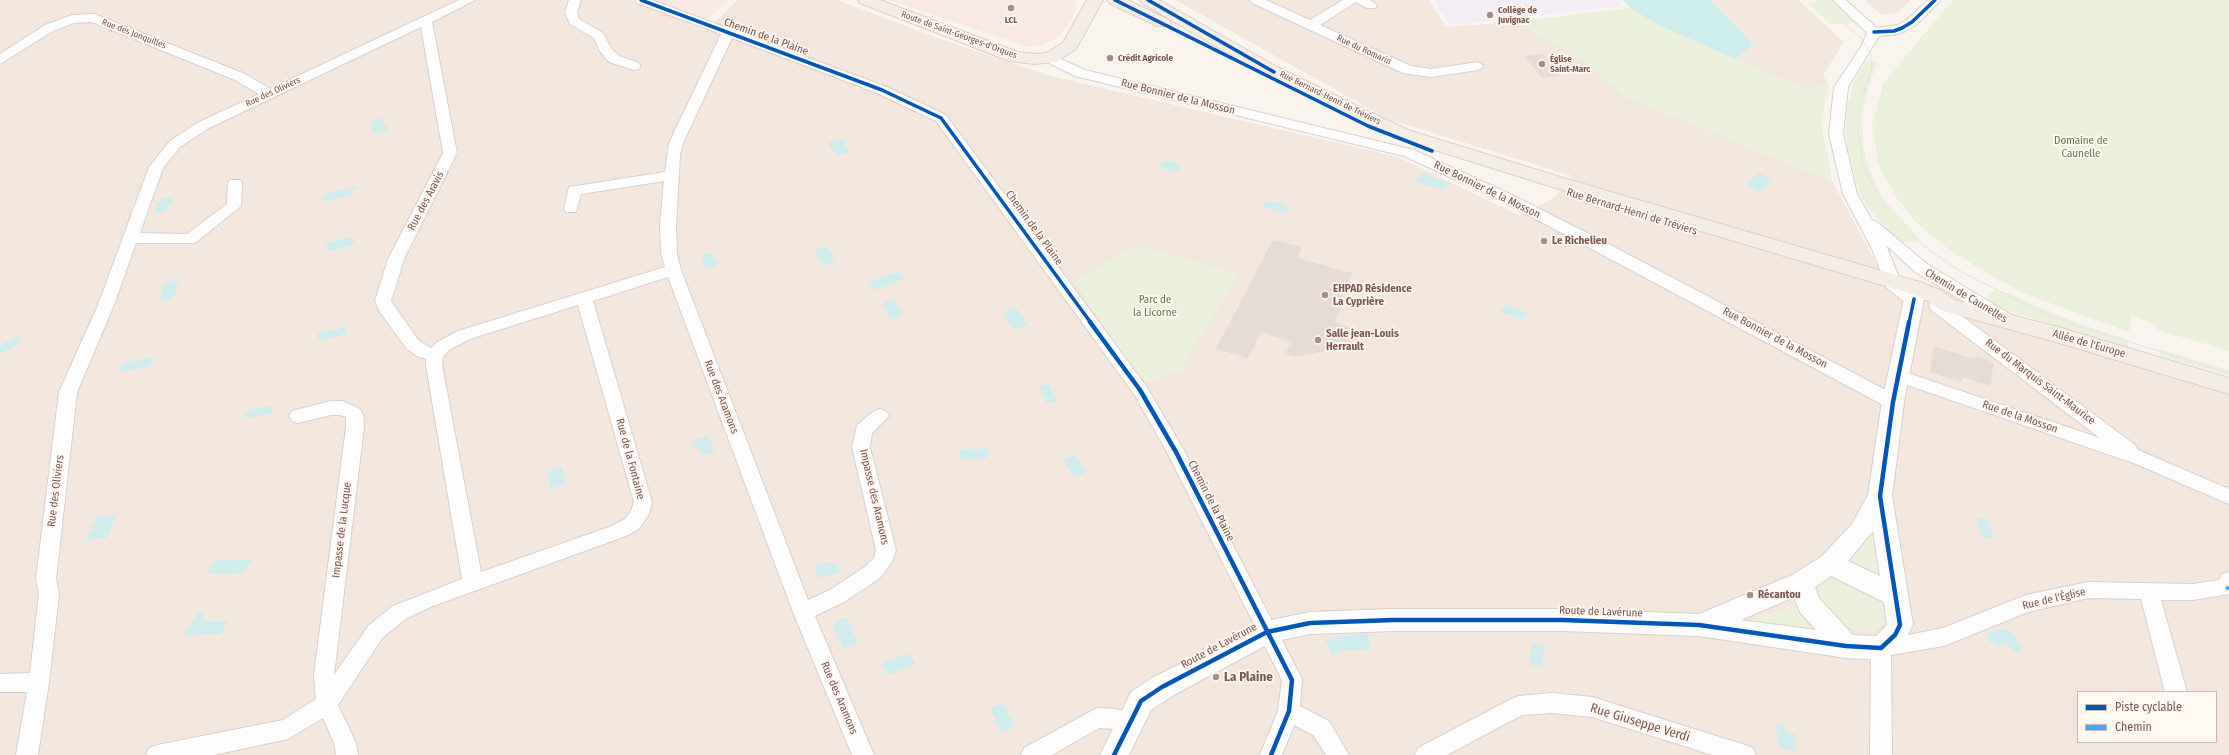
<!DOCTYPE html>
<meta charset="utf-8">
<style>
body{margin:0}
#map{position:relative;width:2229px;height:755px;overflow:hidden;background:#faf4ef;font-family:"Fira Sans Condensed",sans-serif}
canvas{display:block}
.legend{position:absolute;left:2077px;top:691px;width:140px;height:52px;box-sizing:border-box;background:#fff8f3;border:1px solid #cbb7b0;margin:0;padding:5px 7px;list-style:none;font-size:12px;color:#7c564b}
.legend li{display:flex;align-items:center;gap:8px;height:20px}
.legend b{width:20px;border:1px solid #cbb7b0}
</style>
<div id="map">
<canvas width="2229" height="755"></canvas>
<ul class="legend">
<li><b style="height:5px;background:#0057b8"></b>Piste cyclable</li>
<li><b style="height:5px;background:#3fa9f5"></b>Chemin</li>
</ul>
</div>
<script>
const ctx = document.querySelector('canvas').getContext('2d');
ctx.lineJoin = 'round';
function fillPath(path, color) { ctx.fillStyle = color; ctx.fill(path, 'evenodd'); }
const toPath = rows => new Path2D(rows.map(r => 'M' + r).join(''));
function trace(path, color, width, dash) { ctx.strokeStyle = color; ctx.lineWidth = width; ctx.lineCap = dash ? 'butt' : 'round'; ctx.setLineDash(dash || []); ctx.stroke(path); }
function drawText(font, color, halo, rows, align = 'center') {
  ctx.font = font + ' "Fira Sans Condensed",sans-serif'; ctx.lineWidth = 3.5; ctx.setLineDash([]); ctx.textBaseline = 'middle'; ctx.strokeStyle = halo; ctx.fillStyle = color; for (const [text, x, y, turn = 0] of rows) {
    ctx.save(); ctx.translate(x, y); ctx.rotate((+turn || 0) * Math.PI / 180); ctx.textAlign = isNaN(turn) ? turn : align; if (halo) ctx.strokeText(text, 0, 0); ctx.fillText(text, 0, 0); ctx.restore();
  }
}
fillPath(toPath([
 [0,0,636,0,705,31,738,0,837,0,935,37,1050,76,1398,157,1520,216,1552,199,1572,176,1388,119,1175,0,1429,0,1446,27,1514,22,1580,57,1624,96,1832,181,1879,268,2229,389,2229,755,0,755],
 [2078,692,2216,692,2216,742,2078,742],
 [1710,0,1798,0,1844,42,1823,75,1829,85,1826,84,1809,91,1735,59,1754,44],
 [1865,0,1911,0,1897,13,1882,15]
]), '#f3e6dd');
fillPath(toPath([
 [656,0,729,0,707,19],
 [889,0,1075,0,1076,5,1072,20,1059,37,1043,45,1027,47]
]), '#f9e8e3');
fillPath(toPath([
 [1433,0,1616,0,1621,6,1450,25]
]), '#f5edf6');
fillPath(toPath([
 [1815,0,1833,0,1858,23,1831,24,1808,3,1817,2],
 [1953,0,2229,0,2229,351,2158,330,2156,324,2131,316,2129,332,2028,295,1991,276,1947,248,1919,225,1898,200,1878,164,1872,125,1884,82],
 [1630,8,1656,24,1809,91,1826,84,1829,85,1821,121,1832,181,1624,96,1580,57,1514,22],
 [1867,61,1877,62,1866,95,1862,118,1863,145,1868,166,1883,199,1920,239,1899,245,1868,208,1861,196,1849,156,1846,129,1846,111,1855,80],
 [1137,245,1240,274,1182,366,1184,370,1142,383,1074,282],
 [1995,288,2072,321,2128,340,2128,349,1997,307,1986,301],
 [2159,349,2229,370,2229,376,2159,355],
 [1870,532,1878,535,1884,579,1849,562],
 [1835,580,1845,580,1876,596,1882,605,1885,614,1883,622,1878,628,1870,631,1860,631,1839,624,1819,601,1819,593,1822,587,1827,582],
 [1797,607,1817,628,1818,634,1756,625,1755,617]
]), '#eaf0d9');
fillPath(toPath([
 [1623,0,1710,0,1754,44,1735,59,1656,24,1630,8],
 [386,117,383,120,383,125,387,124,387,131,373,134,371,122],
 [840,139,846,142,844,145,850,152,837,156,828,143],
 [1168,160,1180,165,1180,170,1173,172,1160,167,1161,163],
 [1758,172,1771,180,1761,192,1746,185],
 [1421,173,1449,183,1443,191,1416,181],
 [357,187,357,189,352,191,352,195,324,202,324,194],
 [164,198,173,198,173,200,165,211,154,213,157,202],
 [1265,201,1271,201,1286,206,1289,210,1281,213,1264,207],
 [350,237,355,240,351,246,327,252,326,243],
 [825,246,828,251,834,252,832,257,835,262,823,266,814,250],
 [705,253,712,254,718,265,706,269,701,257],
 [899,271,904,279,875,290,869,282],
 [178,280,174,298,160,301,164,282],
 [894,299,903,315,891,319,882,303],
 [1505,304,1527,313,1523,320,1500,311],
 [1012,309,1018,310,1028,325,1014,330,1004,315,1007,310],
 [346,327,347,334,318,341,318,333],
 [18,336,22,342,0,354,0,345],
 [153,357,150,367,119,372,122,363],
 [1049,384,1057,401,1047,404,1039,386],
 [273,406,271,414,247,418,245,416,245,413,250,409],
 [709,435,714,452,702,456,698,446,694,447,692,441],
 [974,448,974,450,987,448,989,458,961,460,960,450],
 [1075,455,1086,472,1074,477,1063,460],
 [554,468,562,468,566,484,551,489,547,473],
 [117,514,106,538,86,541,97,517],
 [1976,518,1988,520,1993,538,1982,537],
 [252,559,244,573,207,574,215,560],
 [823,563,837,563,839,573,818,578,815,565],
 [197,613,205,613,202,621,228,621,221,634,184,636],
 [840,619,848,619,858,643,843,649,833,625],
 [2002,629,2014,634,2023,652,2012,651,2008,643,1998,647,1988,640,1987,636,1991,632],
 [1368,634,1371,649,1351,650,1332,655,1325,640,1344,635],
 [1532,643,1544,646,1542,667,1529,664],
 [906,654,911,657,915,664,892,674,887,673,882,663],
 [1003,703,1015,727,1001,733,990,708],
 [1776,723,1785,725,1785,732,1795,734,1796,752,1778,747]
]), '#cfecec');
fillPath(toPath([
 [1543,54,1546,57,1560,76,1542,78,1524,56],
 [1273,240,1302,247,1297,258,1352,273,1340,302,1343,303,1335,322,1369,334,1330,350,1294,357,1285,354,1291,342,1261,332,1248,358,1216,349],
 [1934,346,1970,358,1979,356,1994,363,1990,386,1962,377,1961,382,1930,372]
]), '#e7dbd6');
const minor = toPath([
 [459,0,475,0,432,22,457,153,404,259,391,301,419,341,431,348,437,342,458,331,665,267,661,253,660,226,664,181,581,194,576,212,566,212,564,209,569,187,665,172,669,143,721,34,637,3,635,0,652,0,887,87,946,115,1146,386,1185,452,1299,673,1302,680,1300,706,1329,721,1349,755,1326,755,1313,735,1294,725,1282,755,1260,755,1278,711,1282,680,1168,454,1134,394,936,121,877,93,732,38,683,143,680,155,676,226,677,253,681,270,808,600,830,590,866,566,874,558,876,550,852,447,857,425,874,411,880,409,886,411,889,416,872,433,870,447,896,550,892,562,880,578,844,602,815,616,874,755,852,755,793,612,668,277,593,301,652,502,649,514,639,529,626,536,433,606,407,618,383,637,338,705,356,743,358,755,336,755,334,743,323,718,288,739,214,755,146,755,149,748,157,745,283,720,316,699,314,675,346,427,346,417,340,415,331,415,298,423,292,421,289,416,292,411,331,401,342,401,360,409,363,414,364,427,334,675,369,625,393,606,462,579,426,365,426,359,417,356,407,349,380,312,375,301,388,259,443,153,421,27,207,129,180,147,163,168,140,233,187,234,227,204,228,183,230,180,240,180,242,183,241,206,195,243,136,243,114,305,77,392,56,579,59,594,49,682,38,755,16,755,27,692,0,692,0,674,30,673,39,594,36,579,59,392,98,305,149,167,170,141,197,123,259,94,235,80,92,22,74,23,53,31,0,64,0,54,45,25,72,15,94,14,245,74,270,89,459,0],
 [578,305,634,502,631,511,625,519,612,526,481,572,442,365,443,357,449,350,470,339,578,305],
 [569,0,581,0,577,13,579,19,603,33,611,48,619,56,639,63,640,66,639,69,634,70,609,62,599,50,594,38,570,24,565,13,569,0],
 [1250,0,1266,0,1310,20,1343,0,1370,0,1377,5,1375,8,1367,8,1356,2,1320,25,1411,66,1431,69,1478,62,1484,66,1478,70,1431,77,1403,73,1252,3,1250,0],
 [1833,0,1846,0,1877,28,1898,25,1908,19,1928,0,1941,0,1916,25,1906,31,1894,35,1879,36,1848,87,1843,134,1857,194,1872,220,1877,222,1927,264,2013,316,2015,320,2013,324,2007,326,2001,324,1915,272,1886,245,1901,282,1899,286,1893,287,1887,286,1885,282,1872,249,1843,194,1829,134,1834,87,1861,47,1867,33,1833,0],
 [1050,54,1085,70,1414,150,1510,194,1597,238,1899,397,1902,402,1899,407,1893,408,1887,407,1500,200,1404,156,1075,76,1045,61,1044,58,1050,54],
 [1937,300,1943,302,2135,445,2138,450,2229,489,2229,504,2136,464,1893,380,1891,376,1893,372,1899,370,2100,438,1931,310,1929,306,1931,302,1937,300],
 [2229,572,2229,594,2193,600,2161,600,2187,692,2165,692,2141,599,2088,598,2028,612,1944,646,1891,655,1892,755,1870,755,1871,648,1874,642,1943,628,2026,595,2088,582,2193,584,2219,580,2222,574,2229,572],
 [1552,693,1592,697,1745,745,1753,748,1756,755,1713,755,1592,717,1552,713,1522,715,1447,755,1415,755,1418,748,1511,699,1519,696,1552,693],
 [1097,708,1116,709,1137,717,1140,724,1137,731,1129,734,1116,729,1099,728,1052,755,1021,755,1024,748,1097,708]
]);
const tertiary = toPath([
 [1914,292,1921,294,1924,299,1904,402,1892,496,1913,625,1904,643,1890,656,1881,660,1846,658,1699,636,1563,631,1393,631,1310,634,1272,642,1172,696,1151,710,1129,755,1100,755,1131,692,1152,678,1267,621,1310,612,1393,609,1563,609,1699,614,1792,575,1821,557,1852,524,1868,495,1882,402,1904,299,1907,294,1914,292],
 [1873,531,1880,576,1848,561,1873,531],
 [1831,576,1884,602,1887,625,1876,636,1853,635,1819,598,1815,587,1831,576],
 [1794,597,1800,612,1816,630,1741,620,1794,597]
]);
const secondary = toPath([
 [1893,275,1900,277,1908,284,1916,281,1923,283,1926,288,1921,304,1914,306,1907,304,1886,287,1883,282,1886,277,1893,275]
]);
const primary = toPath([
 [858,0,880,0,1018,52,1034,54,1046,53,1063,43,1087,0,1103,0,1076,49,1056,62,1034,64,1009,61,860,3,858,0],
 [1107,0,1128,0,1169,20,1171,23,1169,26,1157,26,1109,3,1107,0],
 [1140,0,1159,0,1277,67,1408,130,1570,180,1923,283,1942,291,1954,300,2058,327,2229,378,2229,394,2056,342,1940,310,1928,301,1909,293,1556,188,1396,138,1265,75,1142,3,1140,0]
]);
trace(minor, '#d9cfcb', 2);
trace(tertiary, '#d9cfcb', 2);
trace(secondary, '#dbd1cc', 2);
trace(primary, '#dbcfcb', 2);
fillPath(minor, '#fefdfd');
fillPath(tertiary, '#fefdfd');
fillPath(secondary, '#fefdfd');
fillPath(primary, '#f4ede6');
trace(toPath([
 [1819,0,1862,39,1870,53,1872,69,1860,103,1857,124,1863,166,1878,196,1903,228,1929,250,1958,270,2033,308,2075,325,2229,373]
]), '#e6e3e6', 1);
trace(toPath([
 [2226,587,2229,589]
]), '#3fa9f5', 3.5, [6, 3.5]);
trace(toPath([
 [641,0,882,90,941,118,1091,323],
 [1115,0,1368,126,1432,151],
 [1148,0,1274,72],
 [1874,32,1894,31,1902,28,1912,22,1935,0],
 [1909,323,1914,299]
]), '#0057b8', 3.5);
trace(toPath([
 [1090,322,1140,390,1176,452,1292,680,1289,711,1271,755],
 [1114,755,1141,701,1162,687,1267,632,1310,623,1393,620,1563,620,1699,625,1846,646,1881,648,1895,635,1900,625,1880,496,1893,402,1909,322]
]), '#0057b8', 4.5);
for (const [x, y, r, color] of [
 [1011,8,4,"#a88d84"],
 [1490,15,4,"#a88d84"],
 [1110,58,4,"#a88d84"],
 [1542,64,4,"#a88d84"],
 [1544,241,4,"#a88d84"],
 [1325,295,4,"#a88d84"],
 [1318,340,4,"#a88d84"],
 [1750,595,4,"#a88d84"],
 [1216,677,4,"#a88d84"]
]) { const dot = new Path2D(); dot.arc(x, y, r, 0, 2 * Math.PI); ctx.fillStyle = color; ctx.fill(dot); trace(dot, '#fff8f3', 1.5); }
drawText('bold 9px', '#7c564b', '#fff8f3', [
 ["Collège de",1498,10],
 ["Juvignac",1498,20],
 ["LCL",1011,20,"center"],
 ["Crédit Agricole",1118,58],
 ["Église",1550,59],
 ["Saint-Marc",1550,69]
], 'left');
drawText('9px', '#7c564b', '#fff8f3', [
 ["Rue des Jonquilles",134,34,21],
 ["Route de Saint-Georges-d'Orques",959,35,20],
 ["Rue du Romarin",1364,50,25],
 ["Rue des Oliviers",273,92,-25],
 ["Rue Bernard-Henri de Tréviers",1330,98,26]
]);
drawText('11px', '#7c564b', '#fff8f3', [
 ["Chemin de la Plaine",766,37,20],
 ["Rue Bonnier de la Mosson",1178,97,14],
 ["Rue Bonnier de la Mosson",1487,190,26],
 ["Rue des Aravis",426,201,-62],
 ["Rue Bernard-Henri de Tréviers",1632,212,17],
 ["Chemin de la Plaine",1034,228,54],
 ["Chemin de Caunelles",1966,296,31],
 ["Rue Bonnier de la Mosson",1775,338,28],
 ["Allée de l'Europe",2089,344,16],
 ["Rue du Marquis Saint-Maurice",2040,382,37],
 ["Rue des Aramons",721,397,69],
 ["Rue de la Mosson",2020,417,19],
 ["Rue de la Fontaine",630,459,75],
 ["Rue des Oliviers",56,491,-83],
 ["Impasse des Aramons",874,497,77],
 ["Chemin de la Plaine",1211,501,63],
 ["Impasse de la Lucque",342,530,-83],
 ["Rue de l'Église",2054,599,-13],
 ["Route de Lavérune",1601,612,2],
 ["Route de Lavérune",1219,646,-28],
 ["Rue des Aramons",839,698,67]
]);
drawText('11px', '#597c3f', '#fff8f3', [
 ["Domaine de",2081,141],
 ["Caunelle",2081,154],
 ["Parc de",1155,300],
 ["la Licorne",1155,313]
]);
drawText('bold 11px', '#7c564b', '#fff8f3', [
 ["Le Richelieu",1552,241],
 ["EHPAD Résidence",1333,289],
 ["La Cyprière",1333,302],
 ["Salle jean-Louis",1326,334],
 ["Herrault",1326,347],
 ["Récantou",1758,595]
], 'left');
drawText('bold 13px', '#7c564b', '#fff8f3', [
 ["La Plaine",1224,677]
], 'left');
drawText('13px', '#7c564b', '#fff8f3', [
 ["Rue Giuseppe Verdi",1640,723,17]
]);
</script>
